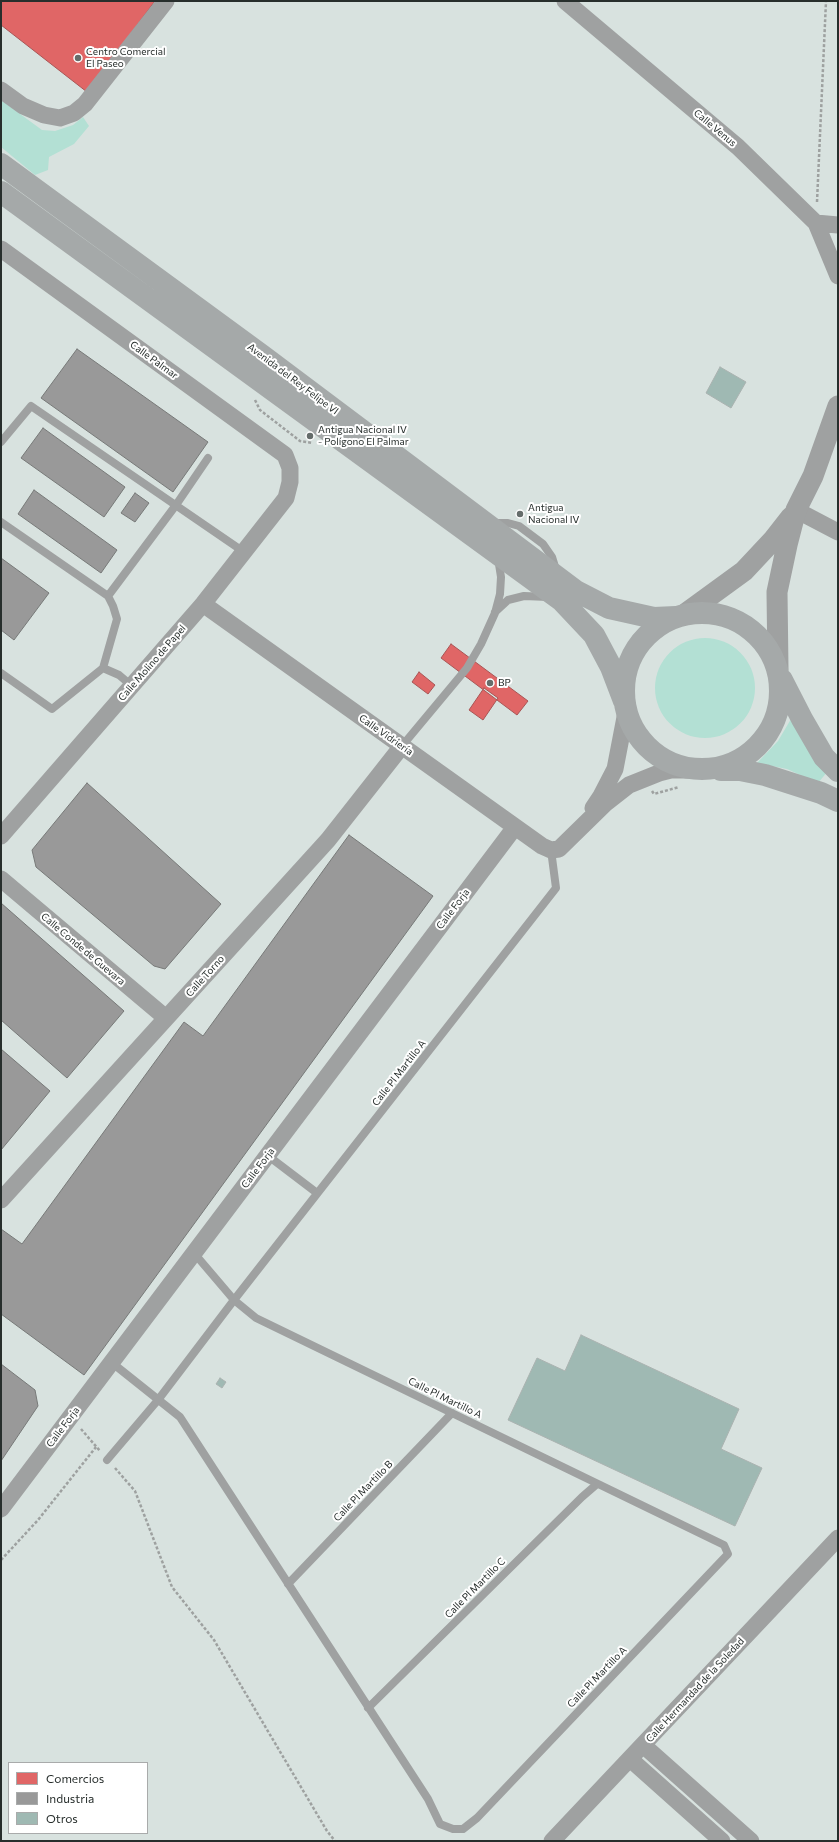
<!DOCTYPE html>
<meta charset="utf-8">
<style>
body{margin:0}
#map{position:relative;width:839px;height:1842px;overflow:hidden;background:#d8e2df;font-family:Commissioner,sans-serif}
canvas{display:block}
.frame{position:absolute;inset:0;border:2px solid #272e2c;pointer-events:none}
.legend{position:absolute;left:8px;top:1762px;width:140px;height:72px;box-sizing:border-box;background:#fff;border:1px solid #a9abab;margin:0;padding:5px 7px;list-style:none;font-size:12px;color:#272e2c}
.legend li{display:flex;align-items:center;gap:8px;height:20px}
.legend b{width:20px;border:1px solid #a9abab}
</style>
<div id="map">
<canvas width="839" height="1842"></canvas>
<div class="frame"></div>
<ul class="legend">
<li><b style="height:11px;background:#e06666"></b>Comercios</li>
<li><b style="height:11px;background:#999"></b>Industria</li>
<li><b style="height:11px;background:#9fb9b3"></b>Otros</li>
</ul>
</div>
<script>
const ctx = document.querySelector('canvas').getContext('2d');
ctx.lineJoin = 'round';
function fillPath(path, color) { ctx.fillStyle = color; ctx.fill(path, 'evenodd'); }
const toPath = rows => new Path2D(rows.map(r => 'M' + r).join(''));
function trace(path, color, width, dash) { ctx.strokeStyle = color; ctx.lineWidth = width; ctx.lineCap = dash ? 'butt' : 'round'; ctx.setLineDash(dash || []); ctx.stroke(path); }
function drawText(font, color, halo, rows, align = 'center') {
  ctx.font = font + ' Commissioner,sans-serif'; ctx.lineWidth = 4; ctx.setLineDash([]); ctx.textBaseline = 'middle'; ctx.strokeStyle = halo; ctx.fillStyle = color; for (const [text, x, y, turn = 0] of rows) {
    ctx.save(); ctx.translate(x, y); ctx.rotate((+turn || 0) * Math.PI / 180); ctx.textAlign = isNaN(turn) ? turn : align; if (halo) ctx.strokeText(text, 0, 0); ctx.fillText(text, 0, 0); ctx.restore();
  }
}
fillPath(toPath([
 [1,100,42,130,55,131,73,125,83,117,89,126,74,144,49,157,48,170,35,175,1,147],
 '655 688a50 50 0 1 1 100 0a50 50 0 1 1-100 0Z',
 [791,719,828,771,818,783,787,769,757,763,778,741]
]), '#b3e0d4');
const shops = toPath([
 [1,1,155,1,87,92,1,25,1,1],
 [451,644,528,701,517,715,441,658,451,644],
 [419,672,435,685,428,694,412,682,419,672],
 [484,688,498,698,483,720,469,710,484,688]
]);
fillPath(shops, '#e06666');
trace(shops, '#a85555', 1);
const industry = toPath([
 [77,349,208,442,173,492,41,398,77,349],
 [43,428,125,487,104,517,21,458,43,428],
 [34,490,117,550,101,573,18,514,34,490],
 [135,493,149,503,135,522,121,513,135,493],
 [1,558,49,593,14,640,1,630,1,558],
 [87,783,221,904,165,969,154,966,36,867,32,850,87,783],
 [349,835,433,896,84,1375,1,1314,1,1229,22,1244,184,1022,203,1036,349,835],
 [1,903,124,1011,67,1078,1,1020,1,903],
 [1,1049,50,1091,1,1150,1,1049],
 [1,1364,35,1390,38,1406,1,1461,1,1364]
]);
fillPath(industry, '#999');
trace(industry, '#777978', 1);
const building = toPath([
 [720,367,746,382,731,408,706,393,720,367],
 [581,1335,739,1409,721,1449,762,1468,735,1526,508,1420,537,1358,565,1371,581,1335],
 [220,1378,226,1382,222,1388,216,1384,220,1378]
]);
fillPath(building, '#9fb9b3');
trace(building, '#aab2b0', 1);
trace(toPath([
 [817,202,826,1],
 [255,400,260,410,300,441,313,443],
 [652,791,654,794,679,787],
 [81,1429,100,1451],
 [115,1468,135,1491,172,1587,214,1640,327,1831,335,1841],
 [1,1560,38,1520,96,1447]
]), '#9ea1a0', 2.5, [3, 2]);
trace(toPath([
 [1,442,31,406,244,552],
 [1,522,108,596,113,606,117,619,103,668,52,709,1,673],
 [493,523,508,523,519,526,543,544,552,557,556,570],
 [108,596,176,505,208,458],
 [495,612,508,600,524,596,548,597],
 [103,668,119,675,132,686],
 [402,746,467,668,481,644,495,613,500,594,501,577,498,558],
 [267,1155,317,1193],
 [111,1362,180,1417,428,1799,440,1824,453,1829,463,1829,477,1818,728,1554,724,1545,256,1318,234,1300,194,1253],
 [107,1460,158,1400,234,1300,556,888,551,850],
 [288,1584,452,1413],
 [368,1708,582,1497,597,1484]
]), '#9fa1a1', 8);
trace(toPath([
 [565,1,738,147,816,223,838,276],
 [1,90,23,106,44,115,60,118,74,113,85,104,166,1],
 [816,223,838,225],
 [1,249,285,455,290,468,290,482,286,498,203,604,1,836],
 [796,510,838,532],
 [203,604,542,846,551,850,559,849,606,803,629,785,659,773,671,770,693,770],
 [593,808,601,796,615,769,626,712],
 [1,879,166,1018],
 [1,1200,328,840,402,746],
 [1,1509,515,827],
 [643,1745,751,1841],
 [630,1759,722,1841],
 [552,1841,838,1538]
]), '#9fa1a1', 17);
trace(toPath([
 [685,614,744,571,773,540,791,517],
 [778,669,777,592,787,545,796,510,813,476,838,406]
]), '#9fa1a1', 21);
trace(toPath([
 [1,164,263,356,576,591,609,608,654,618,676,617],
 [1,192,561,600,594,635,611,667,624,701],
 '624 691a78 78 0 1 1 156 0a78 78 0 1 1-156 0Z',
 [782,680,802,719,824,757,838,771],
 [721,770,740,770,765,775,821,793,838,801]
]), '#a5a9a9', 22);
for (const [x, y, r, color] of [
 [78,58,4,"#656d6b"],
 [310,436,4,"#656d6b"],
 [520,514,4,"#656d6b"],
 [490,683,4,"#656d6b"]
]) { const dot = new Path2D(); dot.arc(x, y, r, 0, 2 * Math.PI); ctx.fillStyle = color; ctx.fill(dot); trace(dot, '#fff', 1.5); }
drawText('10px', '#272e2c', '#fff', [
 ["Centro Comercial",86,52],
 ["El Paseo",86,64],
 ["Antigua Nacional IV",318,430],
 ["- Polígono El Palmar",318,442],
 ["Antigua",528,508],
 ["Nacional IV",528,520],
 ["BP",498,683]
], 'left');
drawText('10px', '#272e2c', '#fff', [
 ["Calle Venus",715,128,40],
 ["Calle Palmar",154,360,36],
 ["Avenida del Rey Felipe VI",293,379,37],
 ["Calle Molino de Papel",152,663,-49],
 ["Calle Vidriería",386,735,35],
 ["Calle Forja",453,909,-53],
 ["Calle Conde de Guevara",83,949,40],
 ["Calle Torno",205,976,-48],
 ["Calle Pl Martillo A",399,1073,-52],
 ["Calle Forja",258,1168,-53],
 ["Calle Pl Martillo A",445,1398,26],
 ["Calle Forja",63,1427,-53],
 ["Calle Pl Martillo B",363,1491,-46],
 ["Calle Pl Martillo C",475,1588,-45],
 ["Calle Pl Martillo A",597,1677,-46],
 ["Calle Hermandad de la Soledad",695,1690,-47]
]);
</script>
